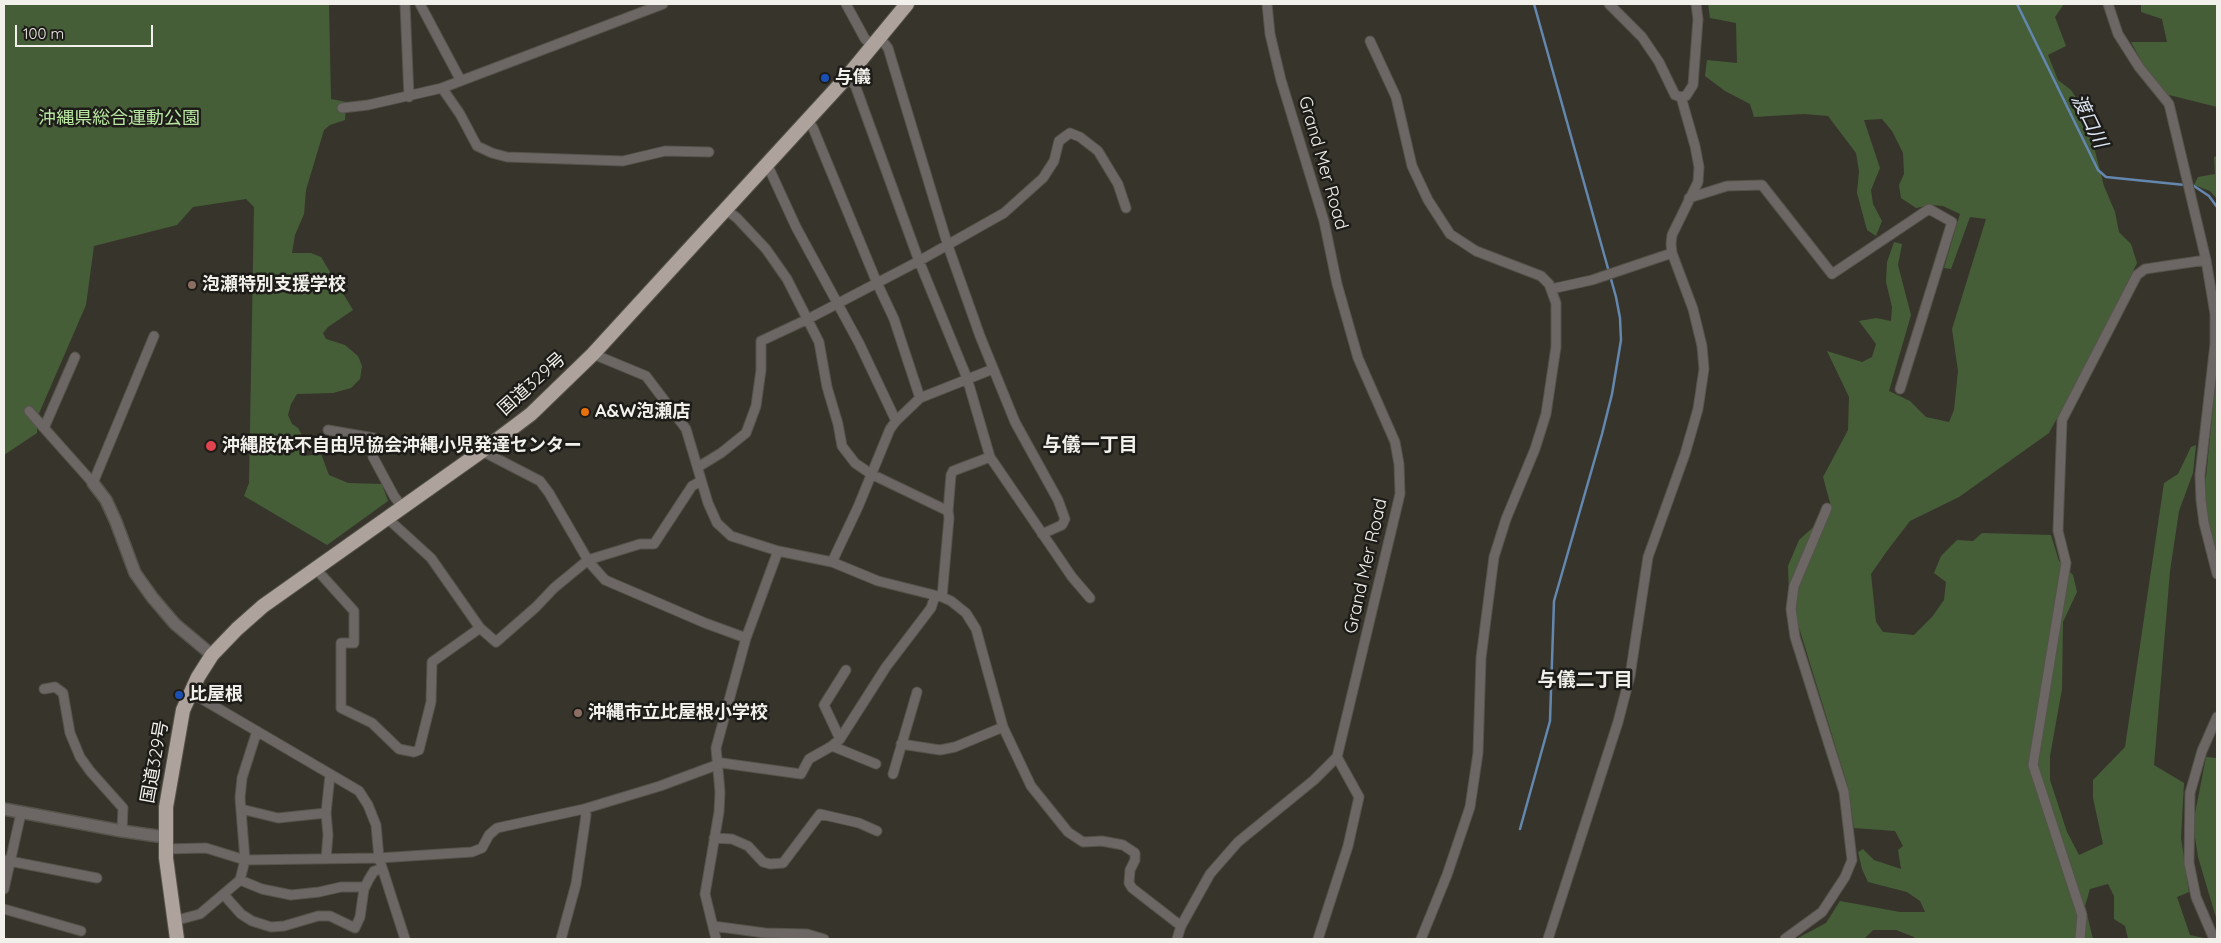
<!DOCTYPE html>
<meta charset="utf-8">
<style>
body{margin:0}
#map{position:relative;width:2221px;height:943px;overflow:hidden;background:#37352b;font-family:Quicksand,sans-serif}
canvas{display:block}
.frame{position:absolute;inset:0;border:5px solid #f2f0ea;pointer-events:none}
.scale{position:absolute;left:15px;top:25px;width:138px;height:22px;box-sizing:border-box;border:2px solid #f2f0ea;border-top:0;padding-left:6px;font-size:15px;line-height:18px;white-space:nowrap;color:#f2f0ea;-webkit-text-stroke:4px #1d1c18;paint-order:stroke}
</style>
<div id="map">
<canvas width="2221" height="943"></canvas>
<div class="frame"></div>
<div class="scale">100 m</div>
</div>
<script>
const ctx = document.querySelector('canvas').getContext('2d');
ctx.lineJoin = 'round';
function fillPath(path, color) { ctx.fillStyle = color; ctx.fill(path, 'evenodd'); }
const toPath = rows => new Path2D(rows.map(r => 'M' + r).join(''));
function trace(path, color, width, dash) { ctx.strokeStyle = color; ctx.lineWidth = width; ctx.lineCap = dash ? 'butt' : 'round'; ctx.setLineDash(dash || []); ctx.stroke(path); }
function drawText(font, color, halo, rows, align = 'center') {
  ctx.font = font + ' Quicksand,"Noto Sans JP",sans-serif'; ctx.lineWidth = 5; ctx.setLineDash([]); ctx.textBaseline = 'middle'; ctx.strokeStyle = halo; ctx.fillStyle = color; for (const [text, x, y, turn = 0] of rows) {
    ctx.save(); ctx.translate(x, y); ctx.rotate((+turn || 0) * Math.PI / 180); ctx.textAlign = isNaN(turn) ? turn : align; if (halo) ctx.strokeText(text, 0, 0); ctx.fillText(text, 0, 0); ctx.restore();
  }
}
fillPath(toPath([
 [4,4,329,4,331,99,346,102,345,120,330,125,324,130,306,190,304,214,295,235,292,253,311,253,321,257,353,310,328,327,323,333,326,339,345,345,358,356,362,366,360,379,351,388,333,393,297,394,291,404,288,415,292,424,298,428,303,437,301,450,304,456,321,454,329,475,348,483,382,484,388,501,327,545,244,496,249,483,254,207,246,199,193,207,177,225,94,246,86,305,37,418,37,433,4,455],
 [1708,4,2064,4,2055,17,2066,46,2048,55,2058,80,2071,90,2080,104,2088,124,2104,186,2115,212,2119,232,2131,244,2137,263,2102,335,2049,433,1959,497,1910,521,1887,551,1871,574,1876,622,1883,632,1914,635,1932,617,1944,600,1946,582,1934,573,1941,556,1957,540,1973,541,1982,533,2051,535,2059,561,2073,575,2077,592,2063,622,2062,689,2050,756,2050,780,2067,832,2079,855,2103,844,2093,798,2093,780,2125,747,2164,483,2178,474,2191,447,2196,445,2193,473,2179,511,2170,571,2154,765,2184,783,2181,838,2189,892,2177,897,2190,935,2204,938,2204,939,2128,939,2125,926,2114,919,2114,896,2108,884,2090,889,2085,906,2093,939,1915,939,1914,937,1896,930,1873,930,1864,939,1796,939,1826,923,1840,901,1900,912,1925,912,1920,901,1907,892,1868,882,1862,869,1858,852,1863,849,1874,860,1901,869,1898,850,1903,846,1895,831,1854,828,1848,787,1789,595,1788,566,1799,540,1832,510,1823,477,1848,430,1849,397,1827,351,1862,362,1872,357,1876,344,1859,321,1876,318,1891,321,1892,307,1886,282,1887,262,1894,242,1902,244,1898,265,1911,315,1889,391,1910,401,1926,417,1949,422,1954,410,1958,371,1952,329,1986,219,1970,217,1951,269,1944,268,1960,214,1943,206,1931,205,1916,208,1901,198,1899,185,1904,174,1903,153,1892,131,1882,119,1864,120,1880,168,1871,190,1873,204,1882,221,1876,236,1867,230,1857,193,1859,171,1856,153,1828,116,1804,114,1754,117,1750,104,1725,91,1705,76,1707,60,1737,63,1736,23,1710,18],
 [2141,4,2217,4,2217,107,2165,94,2144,66,2131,42,2167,42,2162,19,2141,12],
 [2217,156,2217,199,2210,191,2194,185,2198,177,2215,174,2214,157],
 [2217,366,2217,556,2208,521,2205,488],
 [2206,757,2217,758,2217,921,2198,857,2193,824]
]), '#455e38');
trace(toPath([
 [2017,4,2098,170,2106,177,2185,185],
 [2194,186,2209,196,2217,207],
 [1520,829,1550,721,1554,601,1602,434,1612,394,1621,340,1620,318,1616,297,1534,4]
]), '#6387af', 2.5);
const minor = toPath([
 [405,4,409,97],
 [420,4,461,81],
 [846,4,865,39,873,46],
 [2108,4,2118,34,2139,67,2169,104,2206,260,2215,314,2215,344,2200,475,2201,500,2204,523,2217,574],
 [880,38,888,48,948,246,980,336,1015,422,1058,500,1065,519,1062,525,1042,534],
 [1370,41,1396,97,1412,166,1428,200,1450,234,1476,251,1541,276,1549,284,1556,303,1556,347,1546,414,1535,449,1506,519,1494,557,1481,658,1478,753,1470,807,1447,875,1421,939],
 [846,78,855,85,919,261,967,378,990,457,1072,577,1090,598],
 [442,88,460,114,477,146,492,153,507,157,623,161,665,151,709,152],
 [1681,97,1686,96,1693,85,1698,19,1696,4],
 [342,108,368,105,442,88,663,4],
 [807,120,813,128,877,283,894,319,920,398],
 [767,164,796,227,859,343,896,421],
 [1689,198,1727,186,1762,185,1832,274,1929,209,1952,222,1900,389],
 [725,209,737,218,766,249,787,279,819,342,827,387,838,424,842,446,855,463,871,474,948,511,949,518,942,597],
 [1551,289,1592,280,1672,253],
 [593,354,646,376,686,429,708,503,717,523,731,536,778,551,832,562,878,581,942,597,951,601,966,613,976,629,1003,727,1031,786,1068,832,1083,842,1102,841,1123,845,1135,853,1135,860,1130,870,1129,883,1132,888,1181,926],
 [75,357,44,428,93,483,154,336],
 [29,411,44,428],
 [328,430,374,438,373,457,394,496,402,507],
 [482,451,540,481,549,493,589,562,605,580,705,623,746,638],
 [698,467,721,453,746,433,756,406,761,370,761,341,808,319,919,261,1004,213,1043,178,1054,161,1059,141,1070,133,1080,137,1098,151,1118,184,1126,208],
 [948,511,951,475,953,471,990,457],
 [387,518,431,558,480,628,496,642,536,607,554,588,588,560,640,544,654,544,692,486,701,481],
 [832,562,858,507,890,429,896,421,920,398,993,369],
 [316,569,354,611,354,643,341,643,341,708,372,723,399,749,414,752,419,750,431,702,432,662,480,628],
 [44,689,55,687,63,693,70,733,80,757,90,771,123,808,122,831],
 [190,692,359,791,368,805,376,825,379,858,405,939],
 [840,739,824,705,846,670],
 [901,744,940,750,955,747,1003,727],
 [832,746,876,764],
 [893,774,917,692],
 [241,809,278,818,326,813],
 [714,838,732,839,748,846,763,862,770,864,783,863,820,814,859,823,877,831],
 [165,849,206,848,245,860,379,858,472,852,482,848,489,835,497,828,584,809,660,786,722,763,801,774,809,759,832,746,840,739,886,667,931,608,935,596],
 [326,859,328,835,326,813,330,775],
 [4,860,97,878],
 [240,880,262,889,291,895,319,892,341,887,365,887],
 [4,889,21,813],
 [224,895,241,914,252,921,271,927,284,926,318,916,330,916,355,928,360,917,364,889,369,879,374,871,382,869],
 [4,909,81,931],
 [174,921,200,914,240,880,245,860,240,798,242,778,257,731],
 [713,926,765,933,807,934,824,939],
 [561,939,576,884,586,815,584,809],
 [716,939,705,894,719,812,720,792,716,748,746,638,778,551],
 [1177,939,1181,926,1210,874,1238,842,1314,780,1337,757,1400,494,1399,464,1395,442,1358,358,1337,284,1324,221,1281,80,1270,34,1267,4],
 [1318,939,1348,846,1359,797,1337,757],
 [1548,939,1618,722,1630,676,1648,557,1685,454,1698,409,1704,369,1702,346,1693,309,1672,253,1671,244,1672,235,1698,182,1699,167,1695,146,1681,97,1675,95,1659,62,1642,37,1609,4],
 [1785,939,1822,912,1845,877,1852,860,1844,792,1795,637,1791,609,1794,586,1827,508],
 [2080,939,2082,915,2033,765,2066,563,2058,531,2062,420,2137,275,2145,269,2206,260],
 [2214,939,2196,897,2189,863,2190,793,2202,751,2217,717]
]);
const tertiary = toPath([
 [93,483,106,500,116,522,135,573,152,597,175,624,212,655],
 [4,809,122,831,164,837]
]);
const trunk = toPath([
 [177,939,166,858,166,807,183,710,198,677,212,655,237,629,263,606,482,451,531,414,593,354,846,78,907,4]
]);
trace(minor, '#55534a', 11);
trace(tertiary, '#55534a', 14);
trace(trunk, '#55534a', 16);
trace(minor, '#6c6765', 9);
trace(tertiary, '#6c6765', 11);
trace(trunk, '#aea29d', 14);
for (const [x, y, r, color] of [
 [825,78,5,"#1a4fb4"],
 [192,285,5,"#8d6e63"],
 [585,412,5,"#e8710a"],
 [211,446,6,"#e0444e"],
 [179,695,5,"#1a4fb4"],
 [578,713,5,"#8d6e63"]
]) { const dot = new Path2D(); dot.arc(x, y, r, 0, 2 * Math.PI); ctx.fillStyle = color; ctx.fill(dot); trace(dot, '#1d1c18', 2); }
drawText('bold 18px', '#f2f0ea', '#1d1c18', [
 ["与儀",835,78],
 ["泡瀬特別支援学校",202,285],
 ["A&W泡瀬店",595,412],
 ["沖縄肢体不自由児協会沖縄小児発達センター",222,446],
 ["比屋根",189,695],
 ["沖縄市立比屋根小学校",588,713]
], 'left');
drawText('18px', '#b9e7a1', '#1d1c18', [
 ["沖縄県総合運動公園",119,119]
]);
drawText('18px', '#f2f0ea', '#1d1c18', [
 ["Grand Mer Road",1323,163,74],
 ["国道329号",532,384,-42],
 ["Grand Mer Road",1366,566,-77],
 ["国道329号",155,762,-80]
]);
drawText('italic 19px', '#dbe6f2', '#1d1c18', [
 ["渡口川",2089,121,64]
]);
drawText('bold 19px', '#f2f0ea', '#1d1c18', [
 ["与儀一丁目",1090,445],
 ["与儀二丁目",1585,680]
]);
</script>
